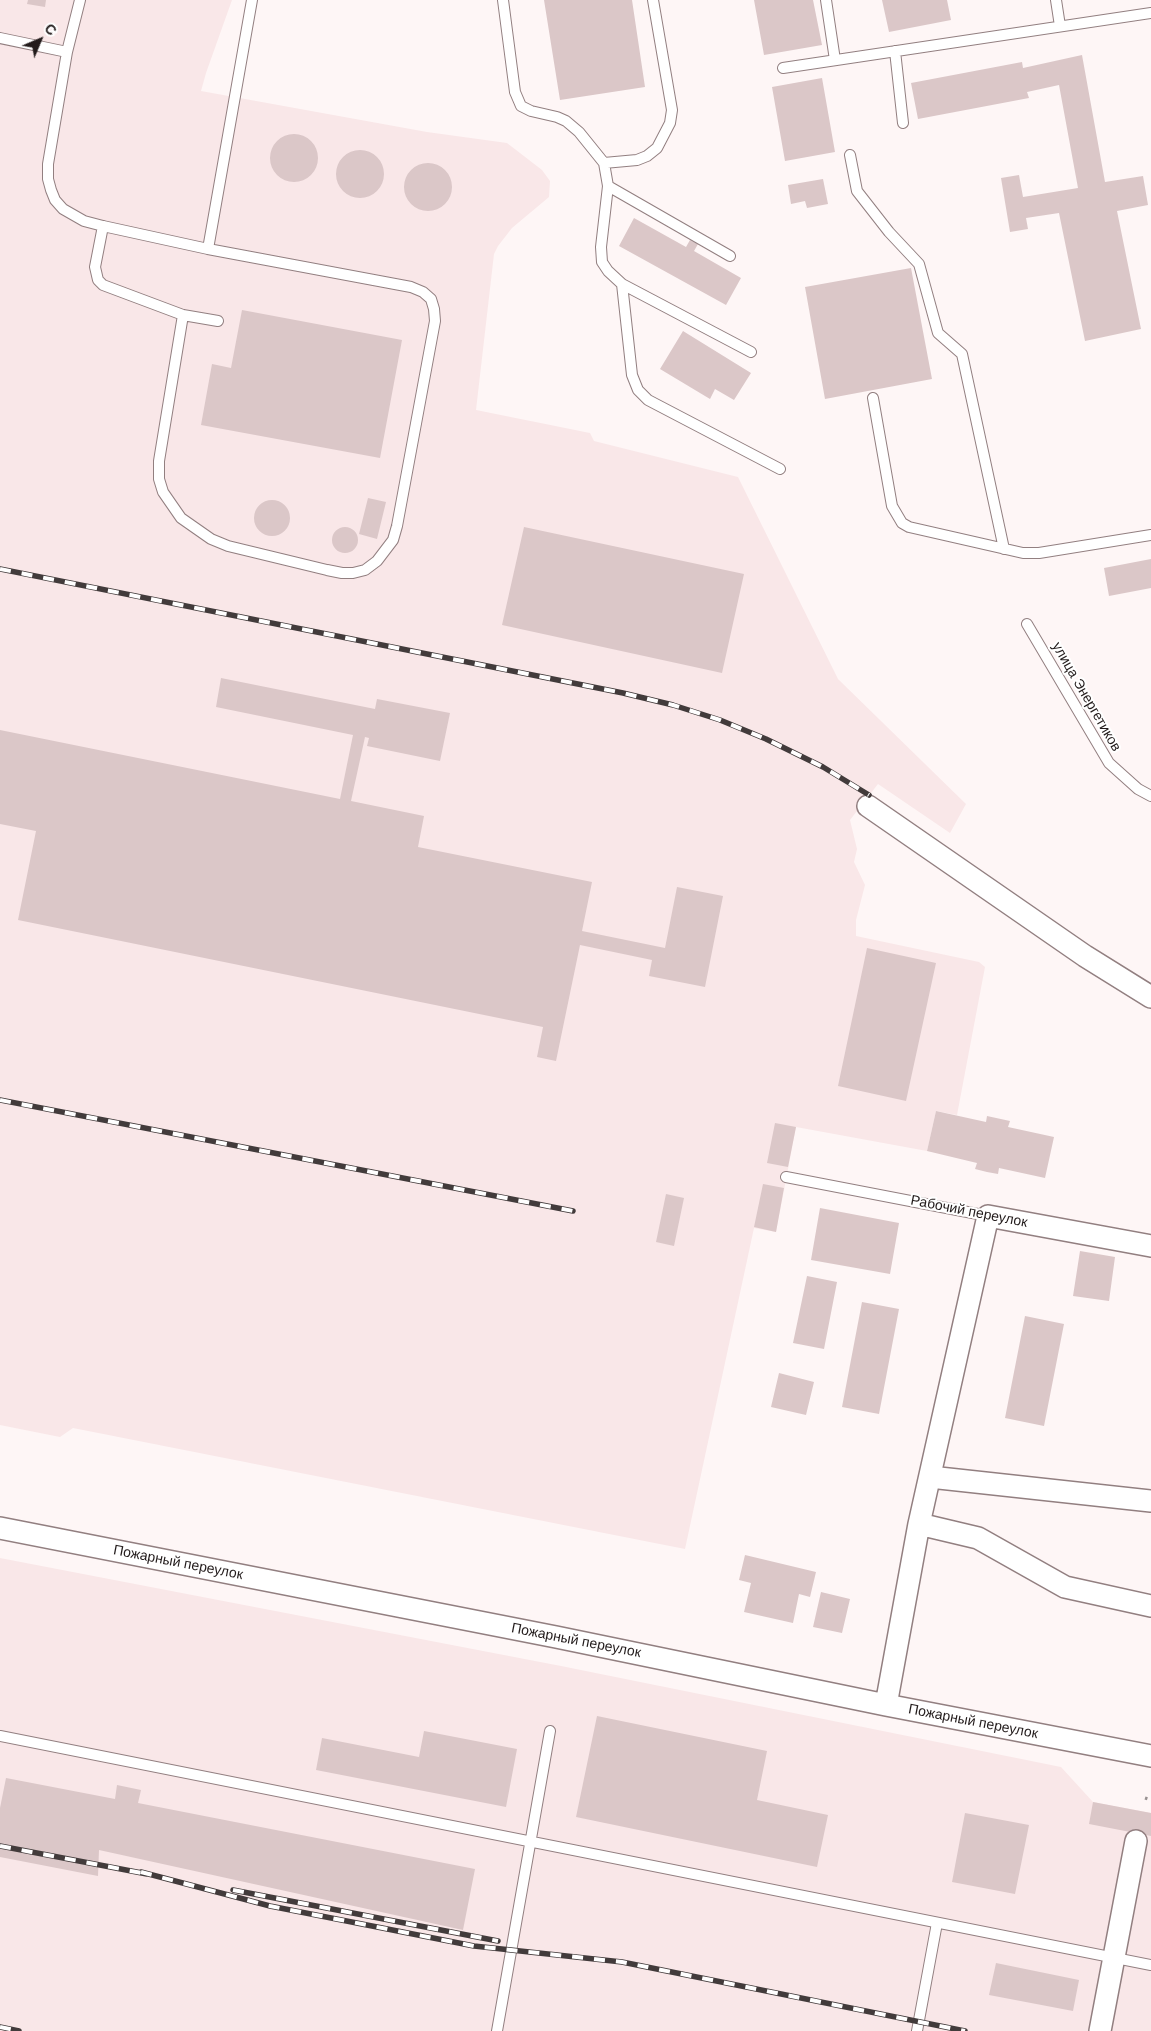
<!DOCTYPE html>
<meta charset="utf-8">
<style>
body{margin:0}
#map{position:relative;width:1151px;height:2031px;overflow:hidden;background:#fef6f6;font-family:"DM Sans",sans-serif}
canvas{display:block}
.north{position:absolute;left:15px;top:15px;width:50px;height:50px;-webkit-text-stroke:4px #fff;paint-order:stroke;rotate:45deg;font-size:14px;font-weight:700;line-height:20px;text-align:center;color:#221b1b}
.north::after{content:'';display:block;margin:auto;width:18px;height:22px;background:#221b1b;clip-path:polygon(50% 0,100% 100%,50% 72%,0 100%)}
</style>
<div id="map">
<canvas width="1151" height="2031"></canvas>
<div class="north">С</div>
</div>
<script>
const ctx = document.querySelector('canvas').getContext('2d');
ctx.lineJoin = 'round';
function fillPath(path, color) { ctx.fillStyle = color; ctx.fill(path, 'evenodd'); }
const toPath = rows => new Path2D(rows.map(r => 'M' + r).join(''));
function trace(path, color, width, dash) { ctx.strokeStyle = color; ctx.lineWidth = width; ctx.lineCap = dash ? 'butt' : 'round'; ctx.setLineDash(dash || []); ctx.stroke(path); }
function drawText(font, color, halo, rows, align = 'center') {
  ctx.font = font + ' "DM Sans",sans-serif'; ctx.lineWidth = 4; ctx.setLineDash([]); ctx.textBaseline = 'middle'; ctx.strokeStyle = halo; ctx.fillStyle = color; for (const [text, x, y, turn = 0] of rows) {
    ctx.save(); ctx.translate(x, y); ctx.rotate((+turn || 0) * Math.PI / 180); ctx.textAlign = isNaN(turn) ? turn : align; if (halo) ctx.strokeText(text, 0, 0); ctx.fillText(text, 0, 0); ctx.restore();
  }
}
fillPath(toPath([
 [0,0,232,0,206,73,201,91,427,132,507,143,542,170,550,181,549,197,512,228,498,246,494,254,476,410,590,433,594,441,738,477,838,679,966,804,950,833,878,784,850,820,857,849,854,862,865,885,856,920,856,936,979,962,985,967,957,1115,936,1111,927,1151,796,1127,776,1232,754,1228,685,1549,73,1428,60,1437,0,1425],
 [0,1558,561,1666,1061,1767,1093,1802,1151,1813,1151,2031,0,2031]
]), '#f9e7e8');
fillPath(toPath([
 [28,0,46,0,45,7,27,4],
 [544,0,632,0,645,87,560,100],
 [754,0,813,0,822,45,764,55],
 [882,0,947,0,951,20,889,32],
 [1082,55,1105,182,1143,176,1148,205,1117,211,1141,329,1085,341,1059,213,1026,218,1028,229,1010,232,1001,178,1019,175,1023,197,1078,188,1059,85,1027,92,1029,98,918,119,911,83,1022,62,1023,68],
 [822,78,835,152,785,161,772,87],
 '270 158a24 24 0 1 1 48 0a24 24 0 1 1-48 0Z',
 '336 174a24 24 0 1 1 48 0a24 24 0 1 1-48 0Z',
 '404 187a24 24 0 1 1 48 0a24 24 0 1 1-48 0Z',
 [823,179,828,204,807,208,805,201,791,204,788,185],
 [634,218,686,247,690,240,698,244,694,251,741,278,726,305,619,246],
 [911,268,932,379,825,399,805,287],
 [242,310,402,340,380,458,201,425,212,364,231,368],
 [683,331,751,373,734,400,715,389,710,399,660,369],
 [368,498,386,502,377,539,359,534],
 '254 518a18 18 0 1 1 36 0a18 18 0 1 1-36 0Z',
 '332 540a13 13 0 1 1 26 0a13 13 0 1 1-26 0Z',
 [524,527,744,574,722,673,502,625],
 [1151,559,1151,588,1109,596,1104,568],
 [221,678,375,709,377,699,450,713,440,761,367,746,369,738,365,737,351,801,424,816,418,847,592,882,582,931,665,948,677,887,723,896,705,987,649,976,652,960,580,945,556,1061,537,1057,543,1027,18,920,36,831,0,824,0,730,340,799,353,735,216,707],
 [867,948,936,963,906,1101,838,1086],
 [936,1111,986,1122,987,1116,1010,1121,1008,1127,1054,1137,1045,1178,999,1168,998,1174,987,1172,975,1169,977,1163,927,1151],
 [775,1123,796,1127,788,1167,767,1163],
 [763,1184,784,1188,776,1232,754,1227],
 [666,1194,684,1198,674,1246,656,1242],
 [820,1208,899,1223,890,1274,811,1260],
 [1080,1251,1115,1257,1109,1301,1073,1296],
 [807,1276,837,1282,824,1349,793,1343],
 [862,1302,899,1309,879,1414,842,1407],
 [1025,1316,1064,1324,1044,1426,1005,1418],
 [779,1373,814,1382,806,1415,771,1407],
 [745,1555,816,1572,810,1597,799,1594,793,1623,744,1612,751,1583,739,1580],
 [821,1592,850,1599,842,1633,813,1627],
 [597,1716,767,1751,757,1800,828,1815,817,1867,576,1817],
 [424,1731,517,1749,506,1807,316,1770,322,1738,419,1757],
 [6,1778,115,1799,117,1785,141,1790,138,1803,475,1869,463,1930,99,1850,98,1876,0,1857,0,1808],
 [1093,1802,1151,1813,1151,1836,1089,1824],
 [965,1813,1029,1825,1015,1894,952,1882],
 [996,1963,1079,1980,1073,2011,989,1995]
]), '#dbc7c8');
const lane = toPath([
 [80,0,67,52,48,164,48,179,51,190,55,200,63,209,84,221,103,226,208,249,411,287,423,292,431,299,434,309,435,321,397,526,393,540,377,561,365,570,353,573,342,573,327,570,228,546,211,539,181,518,163,492,159,479,159,461,183,315],
 [503,0,515,92,521,106,531,111,557,117,566,121,579,132,604,163,608,186,601,247,602,262,608,271,622,284,751,352],
 [826,0,835,60],
 [1056,0,1060,26],
 [0,38,67,52],
 [895,51,903,123],
 [783,68,1151,13],
 [850,155,857,191,889,232,919,264,938,333,962,354,1004,549],
 [604,163,637,160,647,156,657,148,670,123,672,110,653,0],
 [608,186,730,256],
 [103,226,95,267,98,280,103,285,183,315,218,321],
 [208,249,252,0],
 [622,284,632,375,638,390,648,400,780,469],
 [873,398,892,506,902,523,909,527,1023,553,1039,553,1151,535],
 [1027,624,1109,763,1138,789,1151,796],
 [786,1177,988,1216],
 [0,1736,1151,1965],
 [497,2031,550,1731],
 [917,2031,937,1923]
]);
const street = toPath([
 [868,806,1085,956,1151,997],
 [930,1477,1151,1501],
 [919,1524,978,1538,1065,1587,1151,1606],
 [0,1528,556,1637,886,1705,1151,1756],
 [886,1705,919,1524,988,1216,1151,1246],
 [1100,2031,1136,1841]
]);
trace(lane, '#927f80', 12);
trace(street, '#927f80', 24);
trace(toPath([
 [1145,1798,1151,1800]
]), '#989191', 3, [2.5, 4]);
trace(lane, '#fff', 10);
trace(street, '#fff', 21);
const rail = toPath([
 [0,569,623,693,673,705,720,720,766,739,823,767,869,795],
 [0,1100,573,1211],
 [0,1846,147,1874],
 [141,1872,270,1906,474,1946,622,1962,965,2031],
 [233,1890,498,1941],
 [0,2027,19,2031]
]);
trace(rail, '#423b3b', 5.5);
trace(rail, '#fff', 4, [11]);
drawText('14px', '#221b1b', '#fff', [
 ["улица Энергетиков",1086,697,60],
 ["Рабочий переулок",969,1212,11],
 ["Пожарный переулок",178,1563,11],
 ["Пожарный переулок",576,1641,11],
 ["Пожарный переулок",973,1722,11]
]);
</script>
